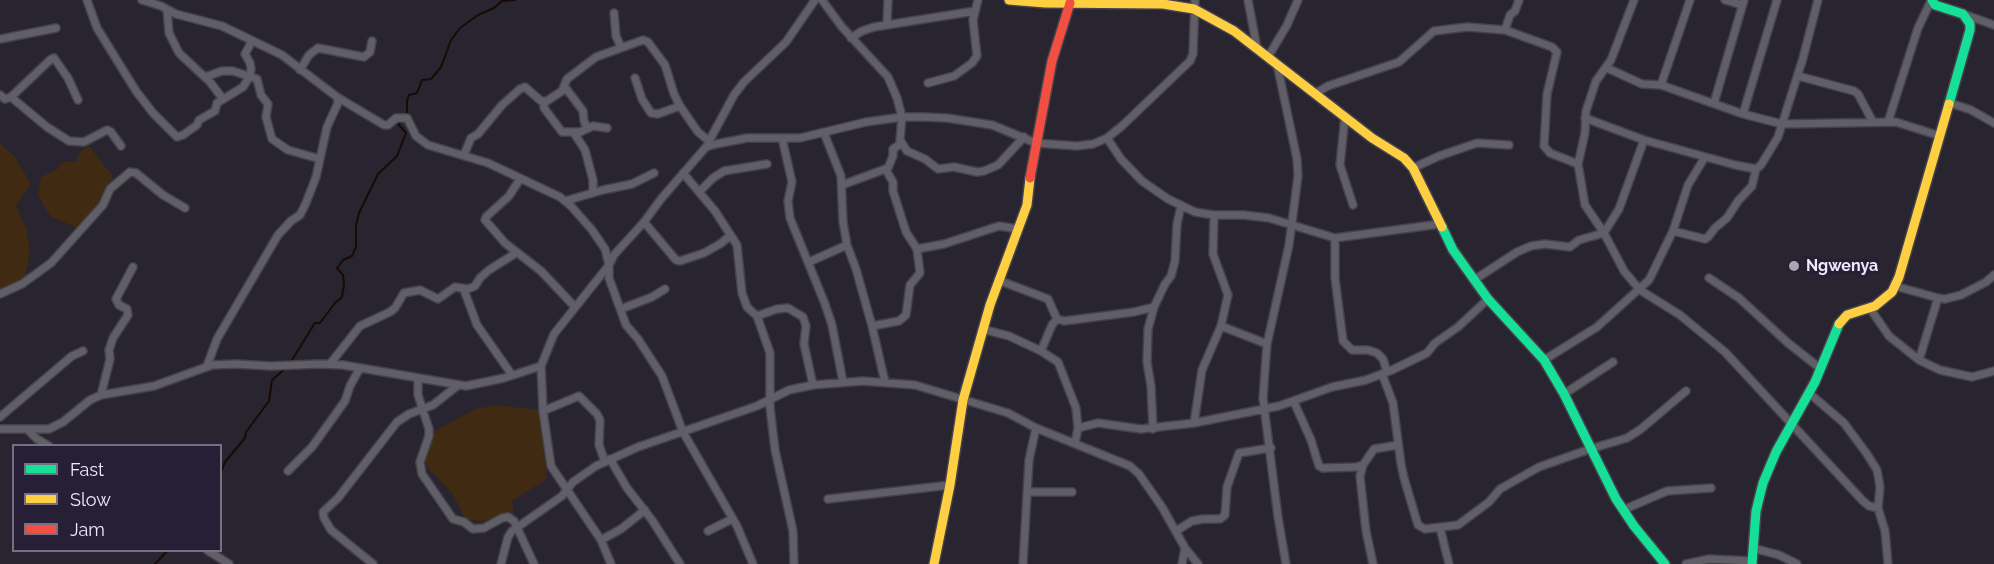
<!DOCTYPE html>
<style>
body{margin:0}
#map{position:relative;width:1994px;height:564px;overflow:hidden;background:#282430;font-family:Raleway,sans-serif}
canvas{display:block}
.legend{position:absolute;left:12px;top:444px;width:210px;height:108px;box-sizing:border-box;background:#261f35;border:2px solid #767084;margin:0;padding:8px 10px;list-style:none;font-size:18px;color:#eeeafa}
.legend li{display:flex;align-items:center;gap:12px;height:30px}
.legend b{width:30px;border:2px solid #767084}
</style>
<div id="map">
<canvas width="1994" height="564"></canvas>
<ul class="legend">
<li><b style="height:8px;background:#16e098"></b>Fast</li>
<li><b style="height:8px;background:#ffcf43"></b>Slow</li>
<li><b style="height:8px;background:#f24e42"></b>Jam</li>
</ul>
</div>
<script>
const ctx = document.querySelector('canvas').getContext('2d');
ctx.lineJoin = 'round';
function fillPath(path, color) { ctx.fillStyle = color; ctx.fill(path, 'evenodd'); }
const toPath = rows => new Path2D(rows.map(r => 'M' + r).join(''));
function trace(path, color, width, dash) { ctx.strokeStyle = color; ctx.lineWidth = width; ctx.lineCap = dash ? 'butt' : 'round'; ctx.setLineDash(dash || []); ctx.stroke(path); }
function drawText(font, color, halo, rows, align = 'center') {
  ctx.font = font + ' Raleway,sans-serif'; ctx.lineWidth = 6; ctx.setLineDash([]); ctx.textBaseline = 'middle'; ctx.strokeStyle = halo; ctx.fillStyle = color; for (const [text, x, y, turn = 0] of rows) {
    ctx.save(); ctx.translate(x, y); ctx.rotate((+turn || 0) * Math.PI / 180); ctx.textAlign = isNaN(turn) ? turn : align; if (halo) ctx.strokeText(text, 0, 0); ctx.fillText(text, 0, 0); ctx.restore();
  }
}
fillPath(toPath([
 [0,143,15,157,31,184,16,205,26,228,30,252,25,278,10,289,0,292],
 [89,146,112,175,113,182,101,204,80,229,51,217,38,196,41,177,58,169,60,164,66,161,75,163,80,152],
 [496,405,539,410,547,479,512,501,514,513,483,521,466,520,452,493,429,469,423,458,433,432,475,409]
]), '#402a11');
trace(toPath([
 [407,117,407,101,409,95,417,93,422,80,431,79,441,67,451,40,460,28,478,15,494,8,502,1,515,0],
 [290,363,315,323,320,323,335,303,342,297,344,285,343,275,337,268,343,260,352,256,356,247,356,225,359,213,378,174,397,156,406,133,399,125,400,122,404,121],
 [220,474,225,462,245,438,246,432,269,401,272,380,286,368],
 [155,564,168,550]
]), '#180a04', 2);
const street = toPath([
 [87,0,97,28,136,91,153,113,177,137,183,135,197,125,199,120,215,111,217,103,243,87,250,76,251,69,250,63,245,54,252,41],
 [142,0,161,6,176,14,222,26,282,55,337,97,338,103,327,127,316,177,306,203,300,215,291,221,278,235,217,339,207,366],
 [822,0,842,27,888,77,897,98,902,117,900,140,907,151,925,159,938,169,954,167,977,172,984,171,998,165,1024,137],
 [1248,0,1257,48],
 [1634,0,1611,60,1596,81,1586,111,1585,133,1578,164,1585,205,1604,233,1624,271,1640,290,1680,315,1725,352,1862,500,1869,506,1878,508],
 [1725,0,1742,5],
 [167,10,169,33,179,53,210,82,223,99],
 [614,13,616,36,621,47],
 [1963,14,1994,25],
 [887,24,888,0],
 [1505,30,1510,15,1515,11,1519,0],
 [851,38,862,31,874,27,975,11],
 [0,39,56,28],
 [1268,57,1287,25,1298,0],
 [1277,64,1297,159,1298,176,1289,245,1267,344,1263,398,1278,517,1286,564],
 [1607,68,1642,84,1661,85,1743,114,1782,124,1896,122,1940,136],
 [300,70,309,55,318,48,364,57,370,52,372,41],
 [1798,76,1854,91,1858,94,1873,122],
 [205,77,222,71,233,71,257,79,261,95,268,104,266,117,272,139,288,150,320,159],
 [635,78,642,99,651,113,658,114,680,106],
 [928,83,954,76,972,63,977,56,973,20,978,0],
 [1661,85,1690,0],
 [565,87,583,111,584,121,587,128],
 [1316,93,1328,86,1399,62,1434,31,1467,27,1505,30,1552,47,1557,52,1547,94,1544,146,1550,153,1578,164],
 [0,95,5,99,11,97,50,60,54,58,68,78,78,100],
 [11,97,47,127,69,141,84,142,107,130,111,132,121,146],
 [337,97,384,125,388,125,396,118,407,118,416,136,428,145,488,163,560,197,571,206,592,230,605,249,609,265,554,334,541,366,543,411,551,466,601,540,611,564],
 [544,102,544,108,562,132,580,132,593,126,607,128],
 [1714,103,1744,0],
 [1950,103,1971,110,1994,123],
 [1743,114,1777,0],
 [1345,116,1340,165,1353,205],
 [1585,118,1644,140,1735,165,1756,169,1761,165,1778,137,1803,58,1818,0],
 [1888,122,1918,28,1930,3],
 [574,133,585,150,593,180,593,192],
 [824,133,841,176,843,222,847,245,856,269,872,326,885,382],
 [782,138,792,182,788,201,790,218,825,304,832,325,843,382],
 [1107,138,1121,159,1142,181,1168,199,1195,212,1214,215,1244,215,1269,218,1335,238,1440,224],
 [708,143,734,95,744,82,786,42,815,0],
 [464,155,471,138,478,134,502,105,520,89,525,87,541,101,547,101,562,91,567,79,596,57,643,40,648,42,665,65,674,94,680,106,698,132,709,141],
 [1413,168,1439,156,1477,143,1509,145],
 [683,173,715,211,737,245,742,293,747,307,757,316,770,353,770,407,775,450,793,531,794,564],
 [520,179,509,196,486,217,485,220,505,243,541,271,575,307],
 [842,185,888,168,893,156,893,149,902,143],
 [699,192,713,178,724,171,767,164],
 [565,201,603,190,632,184,654,173],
 [644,222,676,260,680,261,704,253,720,244,730,236],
 [1673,231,1705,239,1708,237,1715,228,1727,218,1738,201,1752,186,1756,169],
 [1335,238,1335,278,1343,341,1352,350,1368,350,1377,353,1383,359,1387,372],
 [917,249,944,244,999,226,1018,229],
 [809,262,847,245],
 [1709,278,1739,298,1788,343,1821,369],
 [998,280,1048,299,1057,319,1064,321,1134,312,1154,307],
 [1474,280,1517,252,1531,246,1545,244,1570,247,1579,240,1604,233,1619,209,1644,140],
 [1895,286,1938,298,1945,299,1961,295,1986,282,1994,275],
 [464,290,477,325,512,375],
 [0,294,22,284,51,263,103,205,110,189,130,172,136,173,163,195,185,208],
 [1869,307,1889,336,1919,360,1940,370,1972,377,1994,371],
 [621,309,652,297,665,289],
 [757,316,777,309,788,308,803,317,806,326,804,344,813,385],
 [872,326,899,321,906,315,910,285,920,273,917,249,906,232,893,191,893,182,886,170],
 [1221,326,1267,344],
 [982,329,1009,336,1041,351,1058,362,1076,408,1078,428,1075,443],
 [1041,351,1052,325,1057,319],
 [1544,360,1597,327,1649,280,1673,231,1688,185,1705,157],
 [1919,360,1938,298],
 [330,364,360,326,390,312,395,308,404,293,420,290,438,299,455,287,468,289,475,286,480,278,489,270,516,253],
 [1382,374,1393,403,1401,464,1404,478,1418,525,1425,529,1458,525,1489,502,1500,489,1539,467,1590,449,1627,438,1641,429,1686,391],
 [418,379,418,395,429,429,429,436,420,462,422,474,453,519,464,522,473,529,484,528,502,518,508,517,514,521,534,564],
 [1809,393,1844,423,1867,454,1877,470,1880,487,1878,508,1885,531,1888,564],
 [1564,394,1613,362],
 [101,395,110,359,109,350,113,338,128,315,127,309,119,305,116,299,133,267],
 [1294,402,1311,440,1319,466,1323,468,1356,467,1363,465,1374,449,1398,445],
 [543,411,579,396,597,414,600,420,599,445,605,462],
 [0,417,72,356,83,351],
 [1194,423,1202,370,1221,326,1228,295,1213,254,1214,215],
 [1078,428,1098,423,1141,429,1194,423,1279,406,1332,387,1366,380,1392,370,1427,353,1435,343,1458,327,1488,299],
 [0,429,49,429,63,422,90,400,101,395,154,386,212,365,235,364,271,366,320,364,343,365,466,386,504,378,541,366],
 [1153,429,1151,386,1147,362,1148,329,1154,307,1165,284,1171,276,1175,261,1177,224,1181,206],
 [28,430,37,439,49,446],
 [610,459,627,488,652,520,680,564],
 [1363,465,1360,476,1366,531,1373,564],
 [288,471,312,447,345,401,350,386,360,368],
 [1027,492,1072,492],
 [828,499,950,485],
 [1623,510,1667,491,1711,488],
 [1440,528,1449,564],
 [708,531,732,519],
 [1176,531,1192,521,1203,519,1220,519,1225,515,1227,487,1239,453,1271,448],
 [601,540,621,529,645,510],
 [1753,548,1779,555,1797,564],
 [207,550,229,564],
 [373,564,331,530,324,518,323,512,338,498,397,422,409,414,433,405,457,386],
 [501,564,508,537,512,531,562,496,573,482,596,466,638,447,757,406,789,390,813,385,863,381,915,385,1008,413,1036,428,1130,466,1139,474,1162,507,1185,548,1198,564],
 [753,564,737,526,683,432,662,376,638,339,626,325,609,278,609,265,614,255,644,222,661,199,706,147,716,144,747,138,800,138,866,122,902,117,924,117,947,118,992,125,1036,143,1077,146,1093,144,1107,138,1122,126,1190,61,1193,54,1195,0],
 [1023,564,1029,460,1036,428],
 [1182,564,1185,548],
 [1686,564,1709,559,1752,561]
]);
const fast = toPath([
 [1932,0,1935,5,1963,14,1970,24,1970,30,1949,104],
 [1442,227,1453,250,1488,299,1544,360,1564,394,1616,499,1634,526,1665,564],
 [1752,564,1756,511,1763,483,1776,452,1815,382,1839,324]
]);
const slow = toPath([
 [1009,0,1045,3,1163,4,1194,9,1234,31,1372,138,1404,158,1413,168,1442,227],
 [1839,324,1847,315,1875,306,1892,292,1899,277,1949,104],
 [934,564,950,485,963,400,990,305,1027,205,1030,178]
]);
const jam = toPath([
 [1030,178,1052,61,1070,3]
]);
trace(street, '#45424c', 10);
trace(fast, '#45424c', 12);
trace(slow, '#45424c', 12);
trace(jam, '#45424c', 12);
trace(street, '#605e67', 7);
trace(fast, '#16e098', 9);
trace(slow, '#ffcf43', 9);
trace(jam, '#f24e42', 9);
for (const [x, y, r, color] of [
 [1794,266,6,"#a9a5b3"]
]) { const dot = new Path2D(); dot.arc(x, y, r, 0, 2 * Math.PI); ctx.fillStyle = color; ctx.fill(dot); trace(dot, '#261f35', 2); }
drawText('bold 16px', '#eeeafa', '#261f35', [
 ["Ngwenya",1806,266]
], 'left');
</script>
